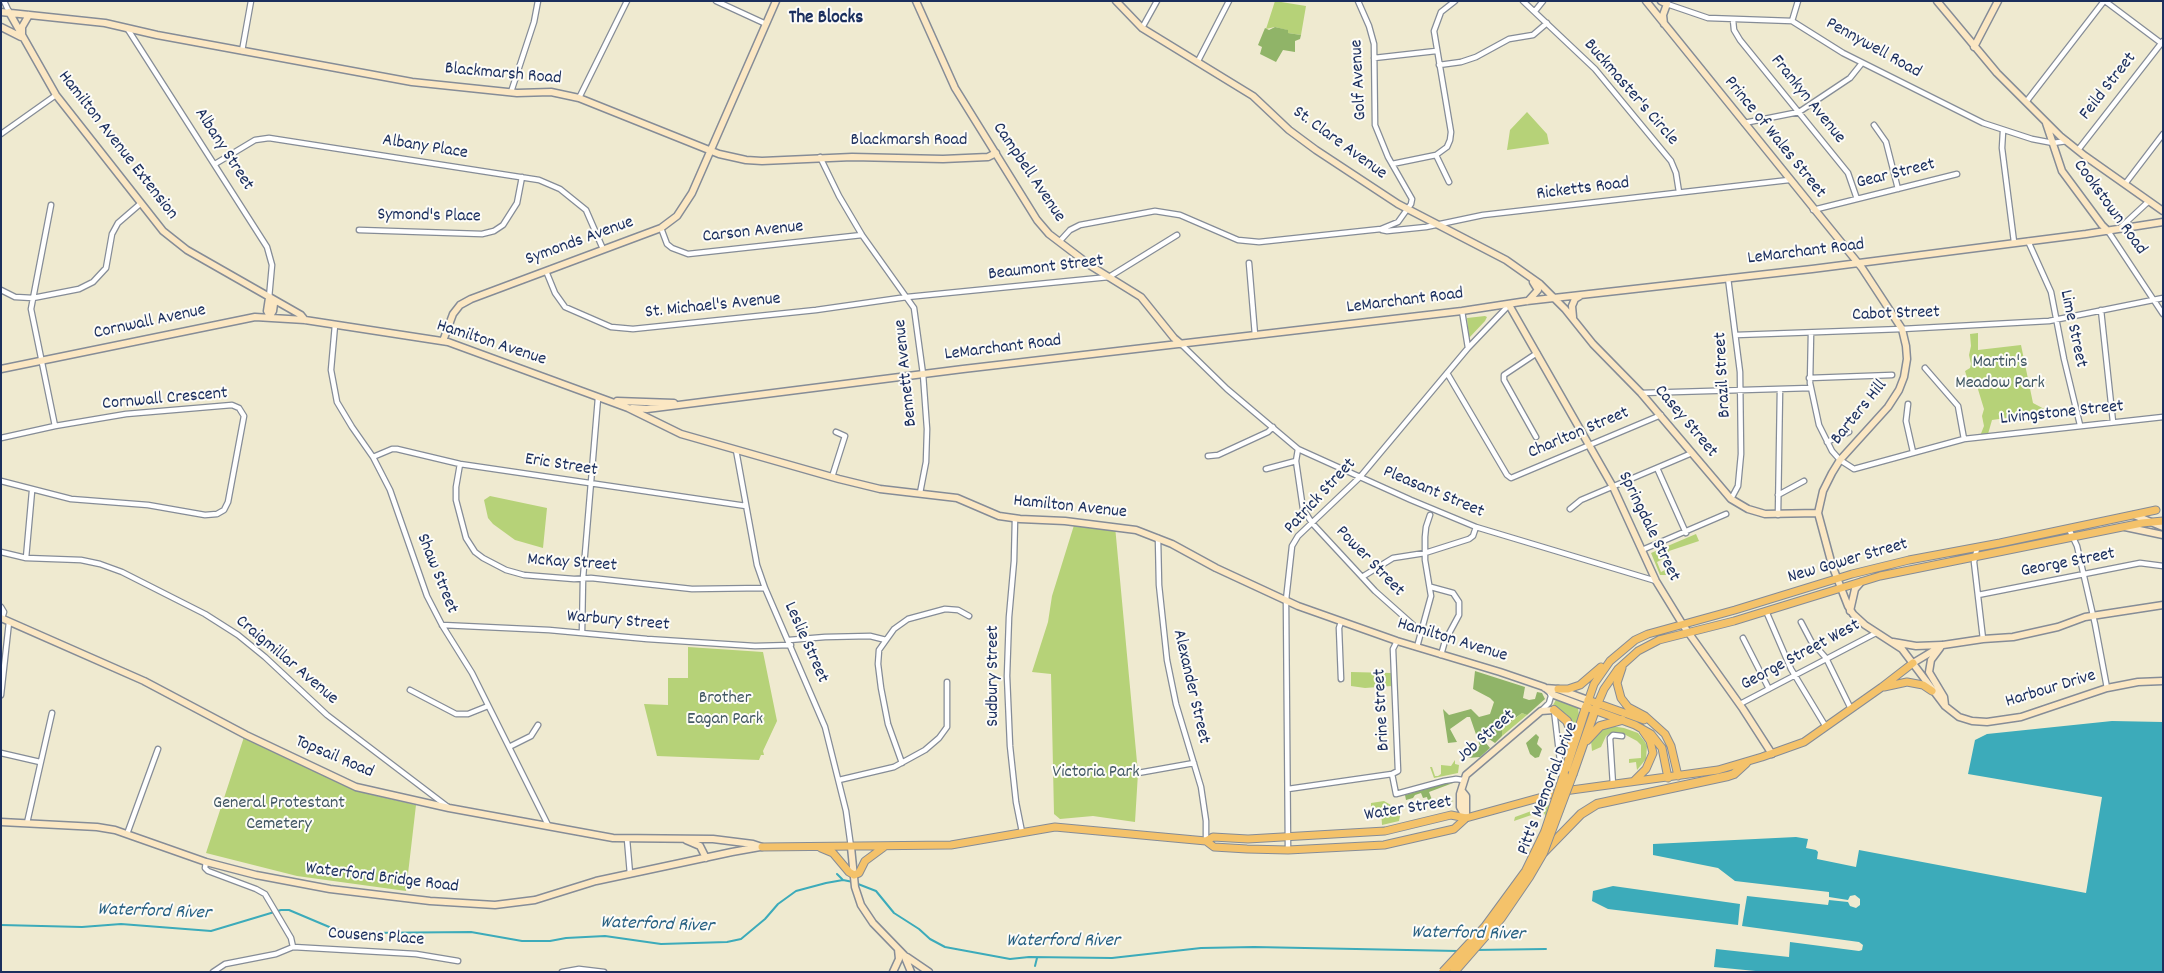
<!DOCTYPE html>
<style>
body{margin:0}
#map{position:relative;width:2164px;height:973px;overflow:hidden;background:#efead0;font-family:Dekko,sans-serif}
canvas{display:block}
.frame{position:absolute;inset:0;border:2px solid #1b2f5e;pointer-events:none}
</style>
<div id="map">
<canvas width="2164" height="973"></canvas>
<div class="frame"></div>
</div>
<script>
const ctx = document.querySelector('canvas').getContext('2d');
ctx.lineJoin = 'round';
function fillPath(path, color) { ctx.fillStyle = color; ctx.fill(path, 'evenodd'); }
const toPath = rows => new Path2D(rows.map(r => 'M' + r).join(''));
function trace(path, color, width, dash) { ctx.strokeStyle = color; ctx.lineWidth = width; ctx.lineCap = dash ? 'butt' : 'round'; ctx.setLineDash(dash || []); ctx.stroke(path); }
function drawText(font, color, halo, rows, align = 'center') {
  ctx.font = font + ' Dekko,sans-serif'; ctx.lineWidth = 4; ctx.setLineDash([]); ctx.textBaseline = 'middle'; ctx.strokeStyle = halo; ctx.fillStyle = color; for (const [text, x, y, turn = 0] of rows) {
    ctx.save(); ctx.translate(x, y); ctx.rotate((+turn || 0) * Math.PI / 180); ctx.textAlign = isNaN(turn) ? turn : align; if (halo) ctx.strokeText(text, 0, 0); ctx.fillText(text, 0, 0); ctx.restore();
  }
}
fillPath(toPath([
 [1275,1,1306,6,1301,35,1288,33,1287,30,1275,27,1266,29],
 [1527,112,1547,134,1549,144,1507,150,1510,130],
 [1485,316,1487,317,1485,321,1469,338,1467,318],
 [1978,333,1978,350,2021,345,2033,403,2050,412,1992,420,1988,434,1980,436,1984,426,1982,416,1984,409,1977,386,1970,387,1965,371,1970,368,1971,364,1969,355,1971,346,1970,334],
 [490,496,547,508,543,548,515,540,493,524,488,518,484,500],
 [1075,522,1115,526,1138,773,1135,822,1093,816,1060,819,1054,814,1051,674,1032,672,1048,622,1052,596],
 [1696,534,1699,541,1669,551,1667,557,1657,562,1661,572,1665,570,1667,575,1660,575,1651,553],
 [688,647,763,652,777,721,763,751,764,755,761,755,759,760,657,756,644,704,668,705,668,678,688,678],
 [1351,672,1391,673,1392,686,1365,688,1351,686],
 [1557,698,1578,708,1579,715,1575,727,1567,715,1553,705],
 [1522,713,1527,715,1502,736,1502,729],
 [1611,726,1624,728,1638,733,1645,742,1647,746,1646,759,1637,770,1636,762,1629,763,1629,759,1641,758,1641,745,1637,741,1622,733,1611,733,1606,736,1601,747,1592,751,1591,741,1595,735,1601,730],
 [244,737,356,791,416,805,406,891,297,876,206,853],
 [1455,760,1455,764,1459,765,1458,773,1434,778,1430,767,1432,767,1435,776,1438,776,1441,774,1441,765,1451,766],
 [1384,801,1401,811,1399,821,1382,825,1381,809,1371,808,1371,803],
 [1567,801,1563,813,1546,817,1543,811,1514,821,1515,817,1545,806]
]), '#b6d278');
fillPath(toPath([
 [1275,27,1288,30,1288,33,1301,35,1300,39,1295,41,1295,52,1283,50,1276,62,1260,54,1262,47,1258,45,1265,28,1269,30],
 [1475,671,1525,687,1523,698,1529,700,1535,699,1537,692,1542,693,1545,699,1527,715,1522,713,1510,722,1502,729,1502,736,1495,743,1489,739,1485,742,1490,748,1480,757,1468,758,1468,752,1480,746,1470,717,1467,717,1450,729,1457,742,1448,743,1443,709,1449,715,1471,709,1479,717,1490,714,1494,702,1490,698,1473,689],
 [1536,734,1539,737,1537,744,1542,749,1539,757,1535,758,1530,754,1526,743],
 [1453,783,1429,792,1432,800,1444,797,1445,800,1454,801,1448,802,1446,808,1441,804,1429,805,1427,797,1423,798,1421,793,1415,795,1413,798,1406,800,1405,795,1443,784]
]), '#90b468');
fillPath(toPath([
 [2112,721,2163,722,2163,972,1766,972,1714,967,1716,949,1789,957,1790,942,1859,951,1862,950,1863,945,1859,942,1742,926,1747,896,1828,905,1829,900,1848,902,1850,906,1856,908,1860,905,1860,899,1855,895,1850,896,1848,900,1829,897,1829,892,1735,881,1718,868,1653,855,1653,844,1796,837,1808,839,1806,848,1816,850,1818,852,1817,859,1856,867,1859,850,2086,893,2102,797,1968,774,1975,740,1987,734],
 [1613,886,1740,904,1738,925,1608,909,1592,901,1593,891]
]), '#3cabba');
trace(toPath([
 [837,874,843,880],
 [858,884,876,891,894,913,919,929,930,939,945,947,1010,959,1029,957,1112,958,1201,948,1254,947,1458,951],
 [1,925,82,927,121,924,211,931,281,910,289,910,334,929,359,933,471,932,522,941,550,941,566,938,605,936,661,944,727,942,741,939,765,919,778,904,796,891,826,883,843,880,853,882],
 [1475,950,1546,949],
 [1035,966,1037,958]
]), '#3cabba', 2);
const street = toPath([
 [4,1,9,12],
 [716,1,766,24],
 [1523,1,1595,69,1671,161,1676,173,1679,192],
 [2105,1,2161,43],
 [1667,4,1708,18,1792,21,1843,53,1983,123,2032,139,2053,143,2067,141],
 [1535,11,1543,1],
 [1733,20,1734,30,1740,40,1848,173,1857,199],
 [1792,21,1798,1],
 [127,28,267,247,272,265,269,298],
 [1142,28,1157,1],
 [242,51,251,1],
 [1374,58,1436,51],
 [1198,61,1229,1],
 [1439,65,1461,62,1476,57,1509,39,1533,35,1547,23],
 [511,92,534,22,538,1],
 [579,98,627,1],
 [2026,102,2104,1],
 [1744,123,1799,112,1850,78,1862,63],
 [1874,125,1886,142,1898,189],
 [2003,131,2002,148,2014,242],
 [1,134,56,95],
 [2078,150,2163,41],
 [1436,155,1449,182],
 [820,157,839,196,862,235,914,308,923,374,927,429,926,462,920,493],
 [215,164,255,140,269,138,539,180,560,189,586,210,603,249],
 [1392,164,1436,155,1447,147,1450,140,1451,132,1434,31,1441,12,1455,1],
 [2125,184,2163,134],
 [51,205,31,309,55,426],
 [1813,210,1957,174],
 [2121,227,2149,201],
 [661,228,667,244,672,248,688,254,862,235],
 [359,230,482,234,494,231,503,225,517,203,522,177],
 [1382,230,1387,231,1426,227,1483,215,1789,180],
 [2108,231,2163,314],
 [2028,241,2051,292,2064,359,2080,425],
 [1059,242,1070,230,1080,225,1155,211,1180,215,1238,240,1259,242,1381,229,1398,222,1411,204,1412,199,1388,157,1375,125,1374,44,1369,26,1358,1],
 [1249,263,1255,335],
 [546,271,555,293,565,307,611,327,633,329,816,310,907,297,1109,277,1177,235],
 [1728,278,1740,372,1741,454,1738,486,1731,499],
 [1,290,15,297,33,298,79,289,93,282,106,268,112,234,118,223,140,204],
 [2101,310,2113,422],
 [1462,311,1468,348],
 [335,325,331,370,337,402,352,427,373,457,390,490,427,596,442,625,472,673,548,825],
 [1811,333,1810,383,1819,425,1832,451,1840,460,1854,469,1964,439,2163,417],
 [1736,335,1902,329,2049,321,2163,298],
 [1181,344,1227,389,1298,449,1411,500,1476,527,1656,581],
 [1925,368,1958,406,1964,439],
 [1447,373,1507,475,1511,478,1661,415],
 [1809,378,1892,375],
 [1641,393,1811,388],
 [1908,404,1906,421,1913,452],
 [1536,437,1504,380,1504,375,1537,353],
 [1,438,55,426,126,414,232,405,239,408,244,416,228,502,224,510,217,514,205,515,148,505,71,499,1,481],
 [1827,442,1849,432],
 [1298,449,1296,461,1303,509,1312,523,1375,591,1420,631],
 [736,450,757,565,765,588,825,727,846,811,851,847],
 [1208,456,1218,455,1268,432,1273,427],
 [373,457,392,449,397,449,460,464,746,506],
 [460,464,456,487,456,500,466,538,475,552,483,558,506,570,524,575,574,579,591,578,692,589,765,588],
 [1657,468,1686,533],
 [1266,469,1296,461],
 [832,477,845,436,836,432],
 [1778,495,1804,481],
 [1570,509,1581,500,1692,453],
 [1778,515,1780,389],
 [1015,519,1014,561,1009,617,1007,676,1010,746,1016,802,1022,832],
 [2069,529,2077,546,2095,624,2107,688],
 [1158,538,1159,585,1167,660,1176,704,1201,787,1206,821,1206,841],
 [1977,548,1974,562,1983,639],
 [1642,550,1726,514],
 [1,552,26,558,81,560,100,564,122,572,205,614,238,635,265,657,327,715,448,807],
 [26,558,32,491],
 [1362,577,1393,558,1425,553,1469,539,1473,536,1476,527],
 [1431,587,1453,593,1459,602,1459,615,1445,641,1441,655],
 [1978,595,2140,563,2163,566],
 [1,607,4,612,2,618],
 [1766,611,1791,669,1826,727],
 [1341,622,1339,628,1341,679],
 [1801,622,1811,641,1826,658,1851,709],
 [442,625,549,630,647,639,755,646,791,645],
 [582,633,583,578,598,398],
 [1743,638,1769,689],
 [789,640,825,637,870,636,886,640],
 [1417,647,1431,596,1425,560,1425,537,1426,527,1430,515],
 [410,690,456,714,468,714,488,706],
 [1,695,9,622],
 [1740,704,1876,633],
 [1554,710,1562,778],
 [1541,711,1549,703,1551,696,1549,691],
 [509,747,531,736,538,725],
 [1,753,40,762],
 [902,763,888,724,881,688,878,664,879,650,894,629,908,619,945,609,958,610,969,616],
 [1138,773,1194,763],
 [1392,774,1396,794,1444,781,1456,779,1463,780],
 [839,780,894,767,925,750,939,738,947,727,947,682],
 [1613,785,1610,738,1613,735,1622,736],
 [1288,789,1392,774,1398,771,1393,649,1397,641],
 [27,823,52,713],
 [127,834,158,749],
 [627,839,630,874],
 [1288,850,1286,600,1292,546,1298,536,1360,477,1468,348,1509,305],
 [206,862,205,868,208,871,256,889,265,894,291,938,293,947],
 [213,972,225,964,276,954,293,947,416,954,458,961],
 [562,972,579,969,604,972]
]);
const secondary = toPath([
 [916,1,955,88,1037,220,1049,234,1091,266,1141,297,1174,338,1181,344],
 [1116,1,1142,28,1253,96,1289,130,1316,150,1398,204,1506,260,1540,284,1565,309,1593,344,1641,393,1731,499,1748,509,1765,514,1818,513],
 [1646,1,1862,268,1902,329,1906,346,1907,359,1904,377,1899,390,1888,407,1840,460,1832,473,1823,491,1818,513,1832,565,1848,606,1853,614,1865,625,1902,649,1945,706,1959,717,1972,721,1987,722,2021,717,2107,688,2138,682,2163,681],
 [1661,1,1667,4,1663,15,1664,24],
 [1937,1,1997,73,2060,136,2085,156,2163,211],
 [1,12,105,23,157,35,412,82,517,93,551,92,579,98,719,154,746,160,762,161,852,157,943,159,988,157,996,153],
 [9,12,56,95,163,231,187,250,301,315,305,320],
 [1,27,21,37],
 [22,35,22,27,29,15],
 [1974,47,1998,1],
 [2046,123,2062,171,2102,225,2108,231],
 [269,298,267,311,270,316],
 [270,299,274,304,273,311,270,316],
 [1528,301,1538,290,1533,282],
 [1509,305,1613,487,1656,581,1683,625,1743,709,1772,754],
 [1573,317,1572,306,1575,299,1580,296],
 [443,341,453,314,460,305,471,299,661,228,677,216,692,193,776,1],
 [1,369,255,317,305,320,448,342,628,408,681,434,839,479,880,489,957,498,999,516,1020,519,1065,521,1136,530,1172,544,1216,568,1298,606,1397,641,1500,672,1544,687,1554,695,1586,707],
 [617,401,674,403],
 [632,408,647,409,963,369,1462,311,1527,301,1812,269,2086,234,2163,222],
 [2134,515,2163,527],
 [2125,527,2163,535],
 [1850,611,1855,589,1861,582],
 [1,618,144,681,246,735,356,787,449,808,613,838,713,839,753,844,762,847],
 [1893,642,1916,646,1942,645],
 [1940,648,1931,660,1929,672,1944,697,1945,705],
 [1913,663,1943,645,1983,639,2013,637,2058,627,2085,617,2163,605],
 [1545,688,1558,689,1588,700],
 [1462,791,1466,796,1466,816],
 [1466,818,1460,807,1460,794,1466,775,1541,711,1554,710],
 [1,822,97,827,115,830,206,862,256,875,330,889,430,901,495,905,535,900,596,881,732,852,760,847],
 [686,840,700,846,706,858],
 [851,847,855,887,861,905,873,923,904,955,911,972],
 [907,957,929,972],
 [893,972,899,959,898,949]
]);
const primary = toPath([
 [1622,668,1617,683,1621,698,1628,707,1645,716,1665,734,1671,746,1678,776],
 [1884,687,1907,682,1923,685,1932,691],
 [1558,689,1568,689,1580,685,1601,667],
 [1588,700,1644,720],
 [1595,710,1604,689,1618,669,1638,651,1659,640,1734,621,1880,576,2142,523,2163,521],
 [1668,778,1662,748,1651,734,1635,725,1586,707,1594,684,1610,661,1635,640,1648,634,1735,610,1852,574,1909,560,2000,543,2156,510],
 [1634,781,1646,769,1653,753,1650,741,1643,731],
 [1206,841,1213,837,1248,839,1385,831,1451,815,1466,818,1564,791,1718,770,1762,757,1804,742,1882,687,1913,663],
 [1206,841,1214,847,1247,849,1288,850,1384,845,1454,829,1466,818],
 [762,847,951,845,1055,827,1206,841],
 [821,848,833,853,849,872,854,875,859,873,865,861,884,847]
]);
const highway = toPath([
 [1554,710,1567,721,1572,733,1572,743],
 [1587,740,1600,726,1622,720],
 [1573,773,1595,710],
 [1564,775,1586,707],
 [1544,852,1581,814,1597,804,1728,776,1734,774,1746,763]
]);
trace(street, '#858c97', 7);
trace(secondary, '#858c97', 9);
trace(primary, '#858c97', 9);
trace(highway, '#858c97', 10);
trace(street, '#fff', 4.5);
trace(secondary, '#fbe7c3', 6);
trace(primary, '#f4c26a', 7);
trace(highway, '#f4c26a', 8);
const highwayBridge = toPath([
 [1443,972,1485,927,1526,871,1545,832,1564,775],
 [1454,972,1501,918,1529,877,1543,853,1573,773]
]);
trace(highwayBridge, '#858c97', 10, []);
trace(highwayBridge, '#f4c26a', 8);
drawText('18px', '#1b2f5e', '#fdfcf7', [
 ["Pennywell Road",1873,49,29],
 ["Blackmarsh Road",503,75,5],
 ["Golf Avenue",1360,80,-93],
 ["Feild Street",2109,87,-52],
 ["Buckmaster's Circle",1630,93,49],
 ["Frankyn Avenue",1807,100,51],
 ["Prince of Wales Street",1774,138,51],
 ["Blackmarsh Road",909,142],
 ["St. Clare Avenue",1339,144,36],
 ["Hamilton Avenue Extension",117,146,52],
 ["Albany Place",425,148,9],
 ["Albany Street",223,150,57],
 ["Campbell Avenue",1028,173,56],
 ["Gear Street",1896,175,-14],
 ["Ricketts Road",1583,190,-7],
 ["Cookstown Road",2109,208,54],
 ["Symond's Place",429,217,1],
 ["Carson Avenue",753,233,-6],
 ["Symonds Avenue",580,242,-20],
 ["LeMarchant Road",1806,253,-7],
 ["Beaumont Street",1046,269,-7],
 ["LeMarchant Road",1405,302,-7],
 ["St. Michael's Avenue",713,307,-6],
 ["Cabot Street",1896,315,-2],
 ["Cornwall Avenue",150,323,-12],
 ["Lime Street",2072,329,78],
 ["Hamilton Avenue",491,344,18],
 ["LeMarchant Road",1003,349,-7],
 ["Bennett Avenue",907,373,-96],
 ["Brazil Street",1724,375,-93],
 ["Cornwall Crescent",165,400,-5],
 ["Barters Hill",1860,413,-51],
 ["Livingstone Street",2062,414,-6],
 ["Casey Street",1685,422,50],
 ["Charlton Street",1579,434,-23],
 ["Eric Street",561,466,9],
 ["Pleasant Street",1433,493,23],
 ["Patrick Street",1321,497,-47],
 ["Hamilton Avenue",1070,508,6],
 ["Springdale Street",1648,527,64],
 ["Power Street",1369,562,46],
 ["New Gower Street",1848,562,-16],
 ["McKay Street",572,564,4],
 ["George Street",2068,564,-11],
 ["Shaw Street",436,574,68],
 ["Warbury Street",618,622,5],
 ["Hamilton Avenue",1452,641,17],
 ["Leslie Street",805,643,66],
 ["George Street West",1801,656,-28],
 ["Craigmillar Avenue",286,661,40],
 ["Sudbury Street",995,676,-90],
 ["Alexander Street",1190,687,77],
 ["Harbour Drive",2051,690,-17],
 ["Brine Street",1383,710,-93],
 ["Job Street",1487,737,-41],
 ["Topsail Road",334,758,23],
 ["Pitt's Memorial Drive",1549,789,-69],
 ["Water Street",1408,810,-9],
 ["Waterford Bridge Road",382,879,7],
 ["Cousens Place",376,938,4]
]);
drawText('18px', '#425864', '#fdfcf7', [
 ["Martin's",2000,364],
 ["Meadow Park",2000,385],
 ["Brother",725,700],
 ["Eagan Park",725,721],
 ["Victoria Park",1096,774],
 ["General Protestant",279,805],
 ["Cemetery",279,826]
]);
drawText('bold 19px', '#1b2f5e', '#fdfcf7', [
 ["The Blocks",826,19]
]);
drawText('italic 19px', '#286183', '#fdfcf7', [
 ["Waterford River",154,913,2],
 ["Waterford River",657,926,2],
 ["Waterford River",1468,935,1],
 ["Waterford River",1063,942]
]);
</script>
